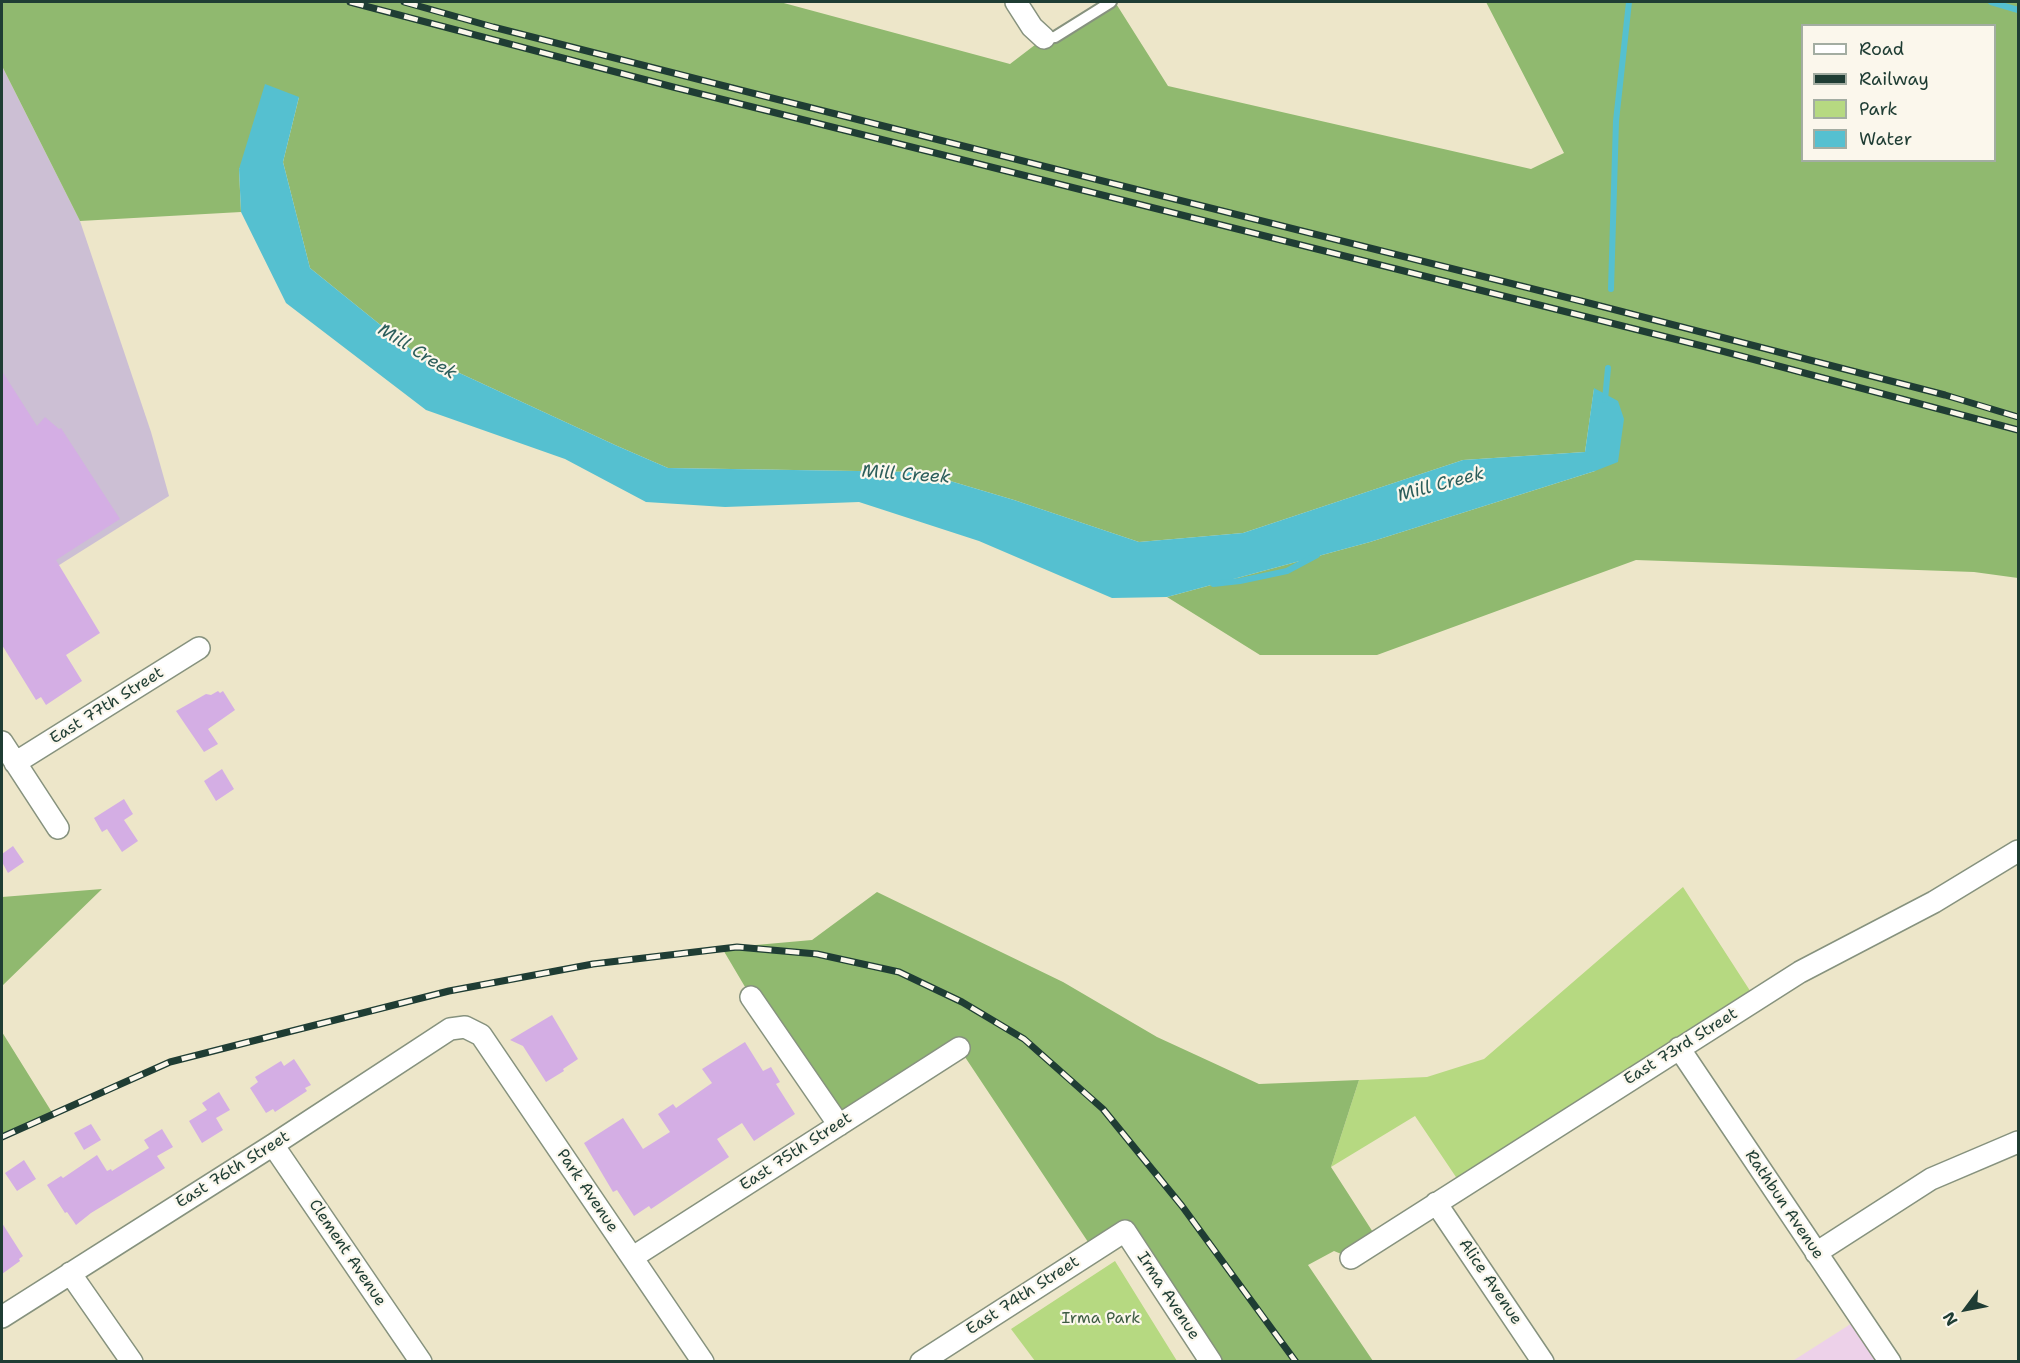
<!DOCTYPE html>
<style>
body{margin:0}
#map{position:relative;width:2020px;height:1363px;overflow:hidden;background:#ede6c9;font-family:"Shantell Sans",sans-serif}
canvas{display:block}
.frame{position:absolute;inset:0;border:3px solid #1f3d34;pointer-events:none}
.legend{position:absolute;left:1801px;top:24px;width:195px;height:138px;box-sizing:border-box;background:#fbf7ec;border:2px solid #a3ada2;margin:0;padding:8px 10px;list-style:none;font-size:18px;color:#1f3d34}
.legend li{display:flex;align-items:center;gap:12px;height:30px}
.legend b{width:30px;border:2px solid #a3ada2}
.north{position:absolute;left:1936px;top:1279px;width:60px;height:60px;-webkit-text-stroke:4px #fbf7ec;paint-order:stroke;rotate:238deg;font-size:16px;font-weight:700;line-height:24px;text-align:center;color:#1f3d34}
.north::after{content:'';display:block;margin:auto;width:21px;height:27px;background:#1f3d34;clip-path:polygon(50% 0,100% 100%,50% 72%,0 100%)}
</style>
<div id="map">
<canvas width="2020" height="1363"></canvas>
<div class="frame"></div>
<ul class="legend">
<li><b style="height:8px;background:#fff"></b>Road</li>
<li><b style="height:8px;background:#1f3d34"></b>Railway</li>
<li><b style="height:16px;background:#b6d981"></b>Park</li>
<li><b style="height:16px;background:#55c0d0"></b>Water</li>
</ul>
<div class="north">N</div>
</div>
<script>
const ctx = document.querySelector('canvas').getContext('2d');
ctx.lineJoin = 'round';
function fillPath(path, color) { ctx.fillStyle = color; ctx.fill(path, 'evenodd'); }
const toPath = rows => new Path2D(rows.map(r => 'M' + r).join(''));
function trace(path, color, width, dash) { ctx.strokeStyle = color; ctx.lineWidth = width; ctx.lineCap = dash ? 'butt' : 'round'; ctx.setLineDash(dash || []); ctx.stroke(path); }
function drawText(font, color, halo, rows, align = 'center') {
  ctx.font = font + ' "Shantell Sans",sans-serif'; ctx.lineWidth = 4.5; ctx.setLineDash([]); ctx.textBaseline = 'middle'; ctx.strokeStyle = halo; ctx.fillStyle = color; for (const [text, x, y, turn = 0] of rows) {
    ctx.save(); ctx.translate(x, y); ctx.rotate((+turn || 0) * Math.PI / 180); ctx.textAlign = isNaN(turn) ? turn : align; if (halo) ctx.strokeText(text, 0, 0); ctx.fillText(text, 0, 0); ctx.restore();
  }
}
fillPath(toPath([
 [1860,1318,1890,1362,1791,1362]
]), '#edd1e9');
fillPath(toPath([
 [2,66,80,221,151,432,169,496,2,601]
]), '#ccbfd4');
fillPath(toPath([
 [1683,887,1756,1000,1462,1186,1415,1116,1331,1167,1359,1080,1427,1077,1484,1059],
 [1115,1261,1177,1361,1035,1361,1011,1329]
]), '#b6d981');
fillPath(toPath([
 [2,2,780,2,1010,64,1044,38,1115,2,1168,86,1531,169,1564,153,1486,2,2018,2,2018,578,1974,572,1636,560,1377,655,1260,655,1167,597,1370,542,1595,471,1618,402,1594,389,1585,452,1463,460,1243,533,1139,542,1014,500,920,472,668,468,615,445,414,352,310,268,283,162,299,97,239,169,241,212,80,221,2,66],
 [1802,26,1994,26,1994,160,1802,160],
 [102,889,2,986,2,897],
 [877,892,1063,982,1157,1037,1259,1084,1359,1080,1331,1167,1378,1240,1351,1258,1334,1251,1308,1265,1373,1361,1211,1361,1125,1232,1094,1251,959,1048,839,1125,751,997,722,948,812,940],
 [2,1032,53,1114,2,1137]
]), '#90b96f');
fillPath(toPath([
 [265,84,299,97,283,162,310,268,414,352,615,445,668,468,920,472,1014,500,1139,542,1243,533,1463,460,1585,452,1594,388,1618,401,1624,419,1618,462,1595,471,1370,542,1167,597,1112,598,979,541,859,502,725,507,646,502,565,459,426,410,286,303,241,212,239,169]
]), '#55c0d0');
trace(toPath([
 [1991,2,2018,10],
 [1611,289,1616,121,1629,2],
 [1605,400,1608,368],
 [1213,584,1240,581,1287,571,1317,555]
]), '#55c0d0', 6);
fillPath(toPath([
 [2,371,37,426,45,417,59,429,61,428,120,519,56,560,100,633,66,655,82,681,46,705,41,697,36,700,2,645],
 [218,691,220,693,223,691,235,710,208,729,218,744,204,752,176,711,206,694,211,695],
 [222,769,234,789,216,801,204,781],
 [124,799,133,814,124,820,138,841,122,852,107,829,102,832,94,818],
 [13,846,24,862,8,873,2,862,2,854],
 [552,1015,578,1059,563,1069,564,1071,546,1082,523,1046,510,1040],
 [745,1042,763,1071,771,1067,780,1082,776,1084,795,1114,754,1141,742,1123,717,1139,729,1157,651,1209,649,1206,634,1216,617,1190,613,1192,584,1143,623,1118,643,1149,670,1132,658,1114,673,1104,676,1108,712,1083,702,1069],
 [294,1059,311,1085,305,1088,307,1091,275,1112,273,1109,266,1113,250,1088,258,1082,255,1077,281,1061,284,1066],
 [219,1092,230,1110,216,1118,223,1130,202,1143,189,1121,207,1110,202,1103],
 [91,1124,101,1140,84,1150,74,1133],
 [162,1129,173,1147,157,1156,165,1168,91,1213,76,1225,67,1212,65,1213,47,1185,61,1176,63,1178,97,1155,107,1171,111,1169,112,1171,149,1148,144,1140],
 [24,1160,36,1179,17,1191,5,1173],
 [2,1223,23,1256,19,1259,20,1261,2,1274]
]), '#d4aee4');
const service = toPath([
 [1044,38,1055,37,1111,2]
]);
const minor = toPath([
 [1016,2,1032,27,1044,38],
 [2,742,58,828],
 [15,763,199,648],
 [751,997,839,1125],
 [1679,1048,1890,1362],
 [273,1145,421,1362],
 [1436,1203,1543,1362],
 [1816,1253,1931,1179,2018,1142],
 [633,1257,959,1048],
 [1351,1258,1800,972,1934,902,2018,851],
 [70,1273,132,1362],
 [2,1317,273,1145,450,1029,465,1027,481,1035,703,1362],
 [921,1362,1125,1231,1211,1362]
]);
trace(service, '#86927e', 14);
trace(minor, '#86927e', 24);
trace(service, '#fff', 10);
trace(minor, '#fff', 21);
const rail = toPath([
 [350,2,673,87,1722,351,2018,430],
 [404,2,493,27,756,94,1581,301,1945,395,2018,417],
 [2,1137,170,1062,449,991,593,964,737,947,817,954,899,972,962,1002,1024,1039,1103,1109,1182,1206,1296,1362]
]);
trace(rail, '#1f3d34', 7);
trace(rail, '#fbf7ec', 4.5, [14]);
drawText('16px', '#1f3d34', '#fbf7ec', [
 ["East 77th Street",107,706,-32],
 ["East 73rd Street",1681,1047,-32],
 ["East 75th Street",796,1152,-33],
 ["East 76th Street",233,1170,-32],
 ["Park Avenue",587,1191,56],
 ["Rathbun Avenue",1784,1205,56],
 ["Clement Avenue",347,1253,56],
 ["Alice Avenue",1490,1282,56],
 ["East 74th Street",1023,1296,-33],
 ["Irma Avenue",1168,1296,57]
]);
drawText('16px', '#3d5c43', '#fbf7ec', [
 ["Irma Park",1101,1319]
]);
drawText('italic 18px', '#2c5e5b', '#fbf7ec', [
 ["Mill Creek",417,352,32],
 ["Mill Creek",906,475,4],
 ["Mill Creek",1441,485,-15]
]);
</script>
